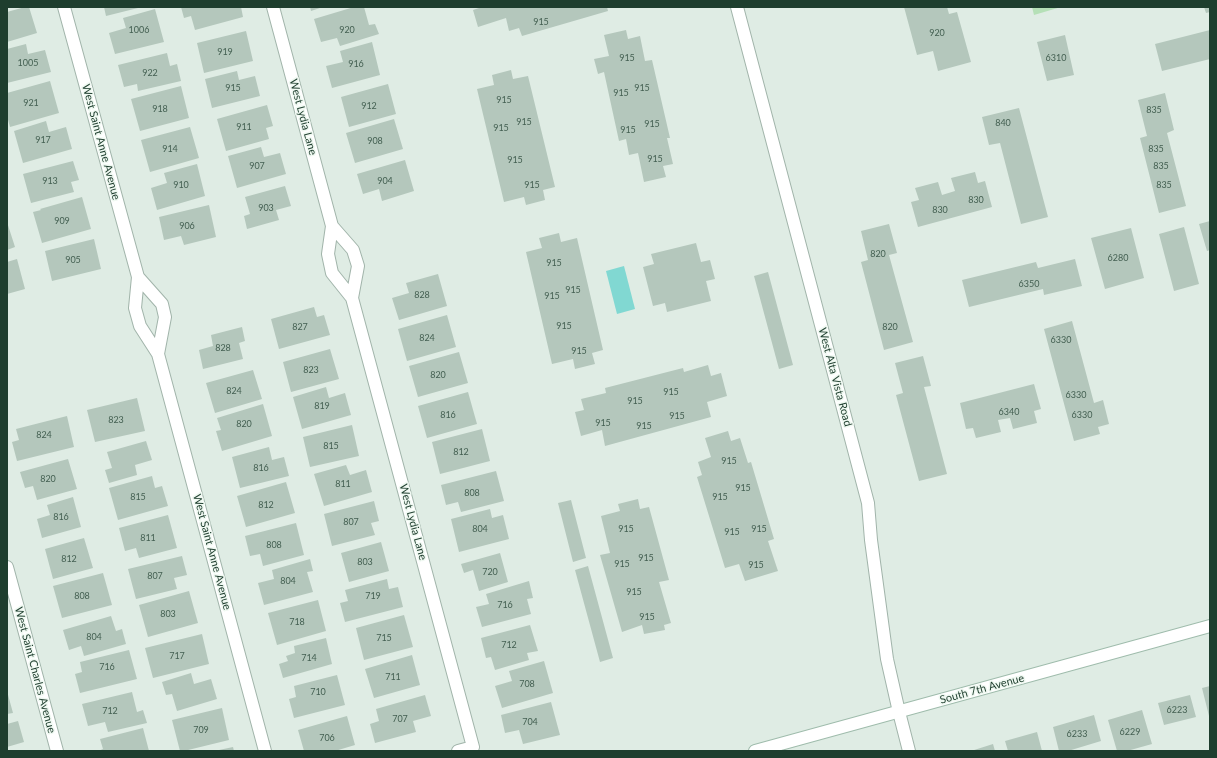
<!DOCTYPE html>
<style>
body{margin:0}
#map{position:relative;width:1217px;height:758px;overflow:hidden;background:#dfece4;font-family:Lato,sans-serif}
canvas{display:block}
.frame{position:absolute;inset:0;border:8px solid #1e3e2e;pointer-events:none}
</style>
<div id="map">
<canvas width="1217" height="758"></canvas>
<div class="frame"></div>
</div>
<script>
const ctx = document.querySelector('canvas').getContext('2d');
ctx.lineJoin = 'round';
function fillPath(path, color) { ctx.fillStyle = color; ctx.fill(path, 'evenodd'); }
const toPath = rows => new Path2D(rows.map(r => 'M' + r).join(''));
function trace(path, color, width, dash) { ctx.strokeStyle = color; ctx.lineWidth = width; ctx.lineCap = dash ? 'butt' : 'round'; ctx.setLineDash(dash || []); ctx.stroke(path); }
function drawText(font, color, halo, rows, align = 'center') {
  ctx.font = font + ' Lato,sans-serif'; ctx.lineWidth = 3; ctx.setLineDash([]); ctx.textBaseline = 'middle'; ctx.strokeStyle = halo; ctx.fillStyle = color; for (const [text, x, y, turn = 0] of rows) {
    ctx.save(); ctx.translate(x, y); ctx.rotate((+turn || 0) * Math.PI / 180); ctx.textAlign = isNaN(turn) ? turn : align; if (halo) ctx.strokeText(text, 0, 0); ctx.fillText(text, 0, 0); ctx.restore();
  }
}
fillPath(toPath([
 [1032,7,1061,7,1034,15]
]), '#b5e0b7');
fillPath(toPath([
 [624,266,635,309,617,314,606,271]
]), '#81d8d2');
fillPath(toPath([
 [25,7,29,7,37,33,7,42,7,12],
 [104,7,138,7,138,8,106,16],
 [181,7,241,7,243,17,195,30,191,16,184,18],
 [310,7,323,7,311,11],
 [354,7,364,7,369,25,375,24,379,34,340,46,337,38,321,42,314,19],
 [482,7,607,7,608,11,522,36,519,28,509,31,506,18,478,27,473,10],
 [904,7,947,7,949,14,957,12,971,62,938,71,933,51,917,55],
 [1204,7,1210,7,1210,12,1206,13],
 [155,9,164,42,115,54,109,33,126,28,123,18],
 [626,30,628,39,640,36,645,61,652,60,670,138,667,138,673,164,663,166,666,177,644,182,638,153,629,155,626,139,619,141,604,72,598,74,594,59,609,56,604,35],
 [1210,30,1210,59,1162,71,1155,44],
 [246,31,253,61,204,73,197,43],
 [1065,35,1074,75,1047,81,1037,42],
 [372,42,380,75,332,88,326,66,343,62,340,51],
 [26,44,28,54,45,50,51,72,7,83,7,49],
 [167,53,170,66,177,64,181,81,138,91,137,84,124,87,118,65],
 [511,70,513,79,528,76,555,187,543,190,545,200,526,205,524,197,504,202,477,89,494,85,492,75],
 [237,71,239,80,255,76,260,96,212,108,205,79],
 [50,81,59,113,10,127,7,116,7,93],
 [388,84,396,114,349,127,341,97],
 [181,86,189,118,140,131,131,99],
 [1165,93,1174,130,1167,133,1186,206,1159,213,1140,138,1147,136,1138,100],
 [267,105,273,126,266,128,269,139,226,151,217,119],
 [1019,108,1048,217,1021,224,1000,143,989,145,982,117],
 [394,119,403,149,355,163,346,133],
 [46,121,49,132,66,127,72,149,23,163,14,131],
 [190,127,199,158,150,172,141,140],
 [261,147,264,157,280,153,286,174,237,188,228,156],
 [405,160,414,191,382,201,379,189,363,194,357,174],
 [73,161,79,180,71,182,74,192,31,203,23,174],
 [197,164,205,196,157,210,151,188,167,183,164,173],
 [975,172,978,183,985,181,992,207,918,227,911,202,919,200,915,188,938,182,942,195,955,191,951,178],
 [285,186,291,206,276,210,279,220,247,229,244,216,250,214,245,197],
 [82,197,91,229,42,243,33,212,41,210,40,209],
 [209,205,216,237,184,245,181,236,164,240,159,217],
 [1210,221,1210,250,1207,251,1199,224],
 [7,222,15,247,7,250],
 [889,224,897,253,889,255,913,342,884,350,861,262,868,260,861,231],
 [1184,227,1199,284,1174,291,1159,234],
 [1131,228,1144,278,1105,289,1091,238],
 [559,233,561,242,577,238,603,350,592,353,595,364,575,369,573,359,552,364,526,252,542,248,539,238],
 [94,239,101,269,52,281,45,251],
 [696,243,701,262,710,260,715,279,706,281,711,301,667,312,665,303,653,306,643,267,654,264,651,254],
 [17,259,25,289,7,294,7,262],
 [1075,259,1082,286,1044,295,1043,289,969,307,962,280,1036,262,1038,268],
 [768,272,793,365,779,369,754,276],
 [438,274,447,306,399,320,392,298,409,293,406,283],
 [314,307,317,317,324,315,330,335,279,349,271,319],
 [447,315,456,347,407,361,398,329],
 [1072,321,1094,403,1103,400,1109,424,1098,427,1100,434,1074,441,1044,329],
 [242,327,245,341,239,343,243,359,203,369,199,350,213,346,211,335],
 [330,349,339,379,291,392,283,362],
 [459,352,468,383,418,397,409,366],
 [923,356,931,386,924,387,947,474,919,481,896,395,903,393,895,363],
 [708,365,711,376,721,373,727,396,707,402,711,417,605,446,602,430,581,436,575,412,584,410,581,399,606,393,605,388,683,368,684,372],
 [253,370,262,399,215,413,206,383],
 [1034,384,1041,409,1034,411,1037,423,1013,429,1010,418,998,420,1001,432,976,438,973,428,966,429,960,403],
 [326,387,329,398,345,393,351,415,302,429,293,397],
 [468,392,477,424,427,438,418,406],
 [137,398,145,431,95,442,87,410],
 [263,404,272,436,222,451,216,431,221,430,217,418],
 [67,416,74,447,17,461,12,442,19,440,16,429],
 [352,425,359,456,310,467,303,437],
 [482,429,490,461,440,474,432,442],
 [728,431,731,441,740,438,748,463,751,462,774,539,768,541,778,571,745,581,739,564,725,568,697,477,702,475,698,462,711,457,705,438],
 [146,441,152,460,135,465,137,475,109,483,105,470,112,468,107,452],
 [269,447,272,460,284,457,289,476,240,488,232,457],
 [68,459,77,489,37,500,33,486,25,488,20,472],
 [346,465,350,475,366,470,372,492,324,506,314,474],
 [496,471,504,501,461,512,458,502,446,505,441,485],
 [152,476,155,488,162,486,168,506,118,520,109,488],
 [286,482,295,513,246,527,237,496],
 [73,497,81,527,42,538,37,519,50,515,47,505],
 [638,499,640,509,649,507,669,580,659,582,671,623,664,625,665,630,644,634,642,625,622,632,600,555,610,553,601,516,620,511,618,504],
 [571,500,586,558,573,562,558,503],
 [374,501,379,521,371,523,375,535,332,546,324,514],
 [490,509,492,518,503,515,509,539,459,552,451,519],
 [168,515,177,548,139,558,136,548,125,551,119,528],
 [296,523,304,555,263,566,260,554,250,556,245,536],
 [84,538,93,568,53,579,45,549],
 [381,542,389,571,349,582,341,553],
 [500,553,508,582,479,591,473,570,464,573,461,564],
 [182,556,187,575,174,578,177,589,136,599,128,569],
 [310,559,313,571,307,572,313,592,264,605,258,583,274,579,272,570],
 [588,566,613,658,600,662,575,570],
 [103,573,112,605,62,618,53,586],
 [387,579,389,589,398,587,403,607,345,622,340,603,348,601,345,590],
 [529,581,533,598,527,599,531,614,482,627,476,607,489,604,486,594],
 [189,591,198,623,148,637,139,605],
 [318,600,326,631,277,645,268,613],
 [404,615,413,647,364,660,356,628],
 [111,616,116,631,122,629,126,644,84,656,81,646,69,650,63,630],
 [530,625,538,651,527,653,529,660,495,670,491,657,486,658,481,638],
 [202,634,209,664,153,678,145,648],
 [326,638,332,664,283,678,279,664,288,661,286,656,295,653,294,646],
 [129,650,137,679,80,693,75,674,82,672,80,662],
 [412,655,420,685,374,698,365,669],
 [544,661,553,693,502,708,495,686,512,681,509,671],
 [191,673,194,684,211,679,217,699,177,711,172,694,166,695,162,682],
 [337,675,345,705,294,718,289,699,296,697,294,686],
 [1210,686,1210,716,1209,716,1202,688],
 [7,691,13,713,7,714],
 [132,692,137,712,143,710,147,723,108,732,105,722,88,726,82,704],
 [425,695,431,716,413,721,416,732,375,743,370,724,379,721,376,709],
 [1190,695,1196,717,1164,725,1158,703],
 [551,702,560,735,523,744,519,730,505,733,501,715],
 [222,708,229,740,184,751,180,751,172,720],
 [1142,710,1152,744,1127,751,1117,751,1108,720],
 [1094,715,1101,741,1068,751,1059,751,1053,727],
 [347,716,355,745,335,751,304,751,298,730],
 [18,721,24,742,7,747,7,724],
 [143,728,149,751,98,751,103,749,100,739],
 [1037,732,1042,751,1008,751,1005,741],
 [993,744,995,751,971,751],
 [233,747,234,751,219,751,219,750]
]), '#b4c7bc');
const minor = toPath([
 [64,7,138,277,135,308,140,326,158,354,265,751],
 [273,7,332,226,328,254,332,273,352,298,473,747,458,751],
 [737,7,868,503,871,540,887,659,899,712,909,751],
 [332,226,353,250,358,266,352,298],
 [138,277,162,304,165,317,158,354],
 [7,567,57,751]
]);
const secondary = toPath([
 [755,751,1210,626]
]);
trace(minor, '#a1b4aa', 14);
trace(secondary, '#9fbcac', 14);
trace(minor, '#fff', 12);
trace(secondary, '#fff', 12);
drawText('9px', '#446052', null, [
 ["915",541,22],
 ["1006",139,30],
 ["920",347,30],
 ["920",937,33],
 ["919",225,52],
 ["915",627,58],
 ["6310",1056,58],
 ["1005",28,63],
 ["916",356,64],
 ["922",150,73],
 ["915",233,88],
 ["915",642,88],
 ["915",621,93],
 ["915",504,100],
 ["921",31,103],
 ["912",369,106],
 ["918",160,109],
 ["835",1154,110],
 ["915",524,122],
 ["840",1003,123],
 ["915",652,124],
 ["911",244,127],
 ["915",501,128],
 ["915",628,130],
 ["917",43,140],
 ["908",375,141],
 ["914",170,149],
 ["835",1156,149],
 ["915",655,159],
 ["915",515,160],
 ["907",257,166],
 ["835",1161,166],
 ["913",50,181],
 ["904",385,181],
 ["910",181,185],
 ["915",532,185],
 ["835",1164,185],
 ["830",976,200],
 ["903",266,208],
 ["830",940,210],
 ["909",62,221],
 ["906",187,226],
 ["820",878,254],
 ["6280",1118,258],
 ["905",73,260],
 ["915",554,263],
 ["6350",1029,284],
 ["915",573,290],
 ["828",422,295],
 ["915",552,296],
 ["915",564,326],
 ["827",300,327],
 ["820",890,327],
 ["824",427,338],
 ["6330",1061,340],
 ["828",223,348],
 ["915",579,351],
 ["823",311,370],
 ["820",438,375],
 ["824",234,391],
 ["915",671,392],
 ["6330",1076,395],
 ["915",635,401],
 ["819",322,406],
 ["6340",1009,412],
 ["816",448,415],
 ["6330",1082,415],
 ["915",677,416],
 ["823",116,420],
 ["915",603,423],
 ["820",244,424],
 ["915",644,426],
 ["824",44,435],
 ["815",331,446],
 ["812",461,452],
 ["915",729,461],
 ["816",261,468],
 ["820",48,479],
 ["811",343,484],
 ["915",743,488],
 ["808",472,493],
 ["815",138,497],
 ["915",720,497],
 ["812",266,505],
 ["816",61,517],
 ["807",351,522],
 ["804",480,529],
 ["915",626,529],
 ["915",759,529],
 ["915",732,532],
 ["811",148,538],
 ["808",274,545],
 ["915",646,558],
 ["812",69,559],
 ["803",365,562],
 ["915",622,564],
 ["915",756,565],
 ["720",490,572],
 ["807",155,576],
 ["804",288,581],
 ["915",634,592],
 ["808",82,596],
 ["719",373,596],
 ["716",505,605],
 ["803",168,614],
 ["915",647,617],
 ["718",297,622],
 ["804",94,637],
 ["715",384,638],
 ["712",509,645],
 ["717",177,656],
 ["714",309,658],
 ["716",107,667],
 ["711",393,677],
 ["708",527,684],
 ["710",318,692],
 ["6223",1177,710],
 ["712",110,711],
 ["707",400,719],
 ["704",530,722],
 ["709",201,730],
 ["6229",1130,732],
 ["6233",1077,734],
 ["706",327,738]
]);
drawText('11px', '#1e3e2e', '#f0f9f2', [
 ["West Lydia Lane",303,117,75],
 ["West Saint Anne Avenue",101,142,75],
 ["West Alta Vista Road",835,377,75],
 ["West Lydia Lane",413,522,75],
 ["West Saint Anne Avenue",212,552,75],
 ["West Saint Charles Avenue",35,670,75],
 ["South 7th Avenue",982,689,-15]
]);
</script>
